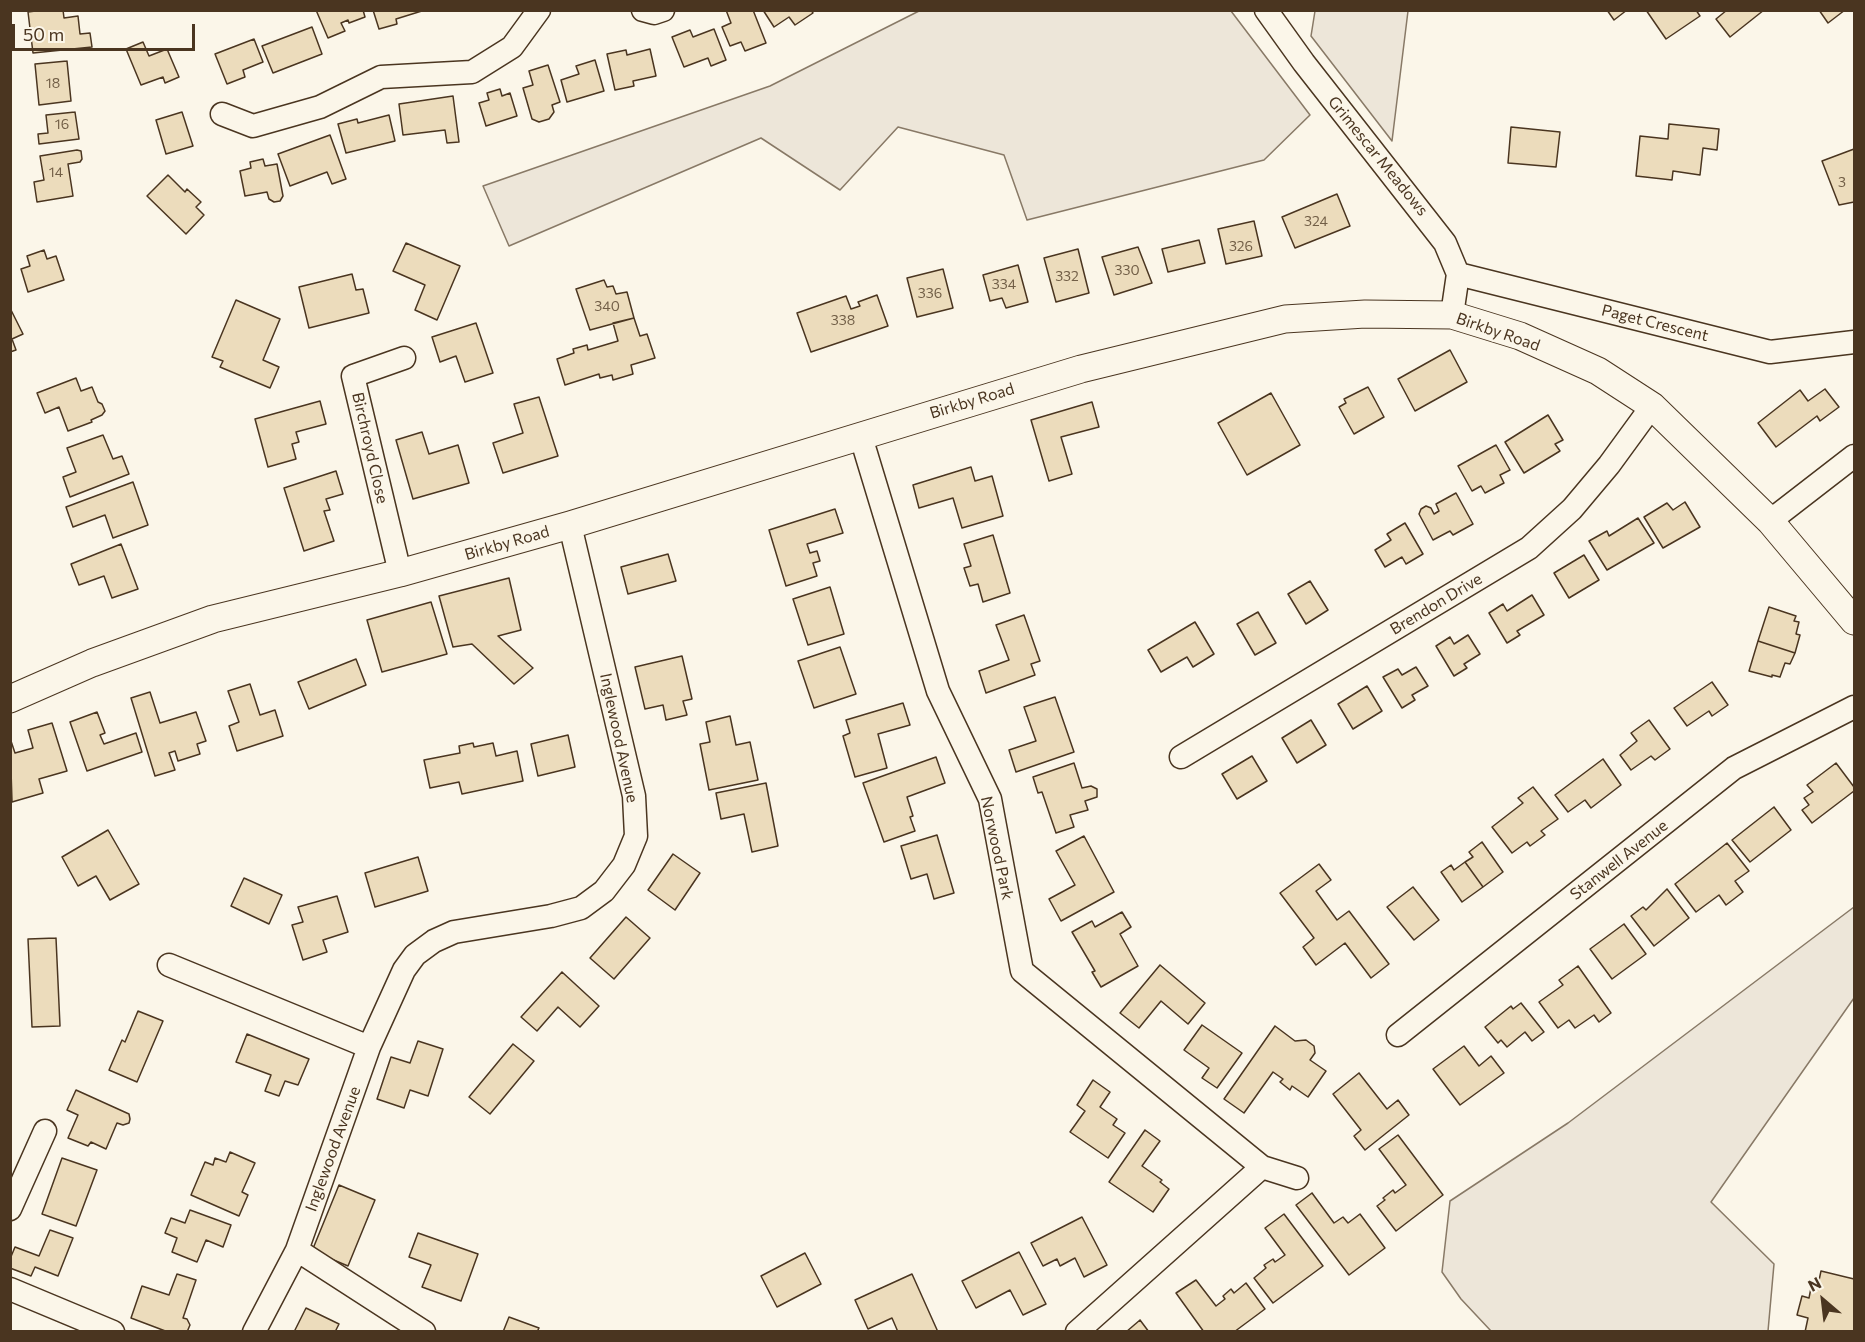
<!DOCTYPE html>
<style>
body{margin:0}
#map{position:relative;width:1865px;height:1342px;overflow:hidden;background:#fbf6e9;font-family:Commissioner,sans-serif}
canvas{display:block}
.frame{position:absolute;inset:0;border:12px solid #4a3520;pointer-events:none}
.north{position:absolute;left:1793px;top:1270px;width:60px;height:60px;-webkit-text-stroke:4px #fbf6e9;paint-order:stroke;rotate:332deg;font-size:16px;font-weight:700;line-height:24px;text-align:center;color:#4a3520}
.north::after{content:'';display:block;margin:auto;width:21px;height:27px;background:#4a3520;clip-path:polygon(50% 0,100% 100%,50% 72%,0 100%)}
.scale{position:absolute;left:12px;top:24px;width:183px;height:27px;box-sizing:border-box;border:3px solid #4a3520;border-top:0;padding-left:8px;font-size:18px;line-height:21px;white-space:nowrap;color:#4a3520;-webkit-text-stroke:4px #fbf6e9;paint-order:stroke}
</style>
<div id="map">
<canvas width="1865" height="1342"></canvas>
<div class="frame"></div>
<div class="north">N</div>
<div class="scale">50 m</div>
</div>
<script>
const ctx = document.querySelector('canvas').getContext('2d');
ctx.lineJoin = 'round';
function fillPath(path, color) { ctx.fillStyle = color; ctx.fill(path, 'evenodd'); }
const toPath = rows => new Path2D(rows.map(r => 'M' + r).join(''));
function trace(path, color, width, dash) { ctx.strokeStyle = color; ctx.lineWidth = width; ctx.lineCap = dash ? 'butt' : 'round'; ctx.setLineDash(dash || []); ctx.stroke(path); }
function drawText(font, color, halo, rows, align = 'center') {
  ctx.font = font + ' Commissioner,sans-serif'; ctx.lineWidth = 4.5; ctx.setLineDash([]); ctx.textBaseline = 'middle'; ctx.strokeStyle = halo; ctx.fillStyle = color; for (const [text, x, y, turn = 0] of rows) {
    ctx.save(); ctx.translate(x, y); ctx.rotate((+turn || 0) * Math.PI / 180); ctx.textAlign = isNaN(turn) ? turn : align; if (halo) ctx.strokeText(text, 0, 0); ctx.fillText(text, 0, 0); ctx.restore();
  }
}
const green = toPath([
 [921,10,1231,11,1310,115,1264,160,1027,220,1004,155,898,127,840,190,761,138,509,246,483,186,770,86,921,10],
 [1315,11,1408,11,1392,141,1311,36,1315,11],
 [1854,907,1854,998,1711,1202,1774,1264,1768,1331,1491,1331,1461,1299,1442,1272,1450,1201,1568,1123,1854,907]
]);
fillPath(green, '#ede6d9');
trace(green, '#887966', 1.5);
const building = toPath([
 [43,10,63,10,64,18,78,16,80,34,90,33,92,47,33,53,28,12,43,10],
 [316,10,363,10,365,17,349,23,348,20,341,23,345,31,328,38,316,10],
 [373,10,425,10,396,19,397,24,379,29,373,10],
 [726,10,753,10,766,43,745,51,741,42,730,46,722,27,731,23,726,10],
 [763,10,811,10,813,13,795,25,789,17,774,27,763,10],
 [1607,10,1627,10,1614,20,1607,10],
 [1646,10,1696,10,1700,16,1666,39,1646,10],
 [1727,10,1764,10,1730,37,1716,19,1727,10],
 [1819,10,1845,10,1828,23,1819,10],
 [312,27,322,54,273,73,262,46,312,27],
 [714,29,726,60,711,66,708,58,684,67,672,37,690,30,693,37,714,29],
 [254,39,263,62,243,70,245,77,227,84,215,54,254,39],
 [143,42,149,56,167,49,179,77,165,83,163,77,141,85,126,49,143,42],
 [650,49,656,76,633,81,634,86,615,90,607,54,626,50,627,55,650,49],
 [595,60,604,91,567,102,561,80,579,74,576,66,595,60],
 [67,61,71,101,39,105,35,64,67,61],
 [548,65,560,102,552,105,554,112,549,119,539,122,532,119,523,88,533,85,529,71,548,65],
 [500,89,502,96,510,93,517,116,486,126,479,103,489,100,487,93,500,89],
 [453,96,459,142,447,143,445,130,403,135,399,104,453,96],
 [75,112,79,139,39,144,38,134,48,133,46,115,75,112],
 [182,112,193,146,166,154,156,120,182,112],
 [389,115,395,141,346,153,338,124,357,119,358,123,389,115],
 [1669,124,1719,129,1717,150,1703,148,1700,175,1673,171,1672,180,1636,176,1640,136,1668,139,1669,124],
 [1511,127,1560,132,1556,167,1508,163,1511,127],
 [330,135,346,179,332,184,327,172,290,186,278,154,330,135],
 [1854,149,1854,202,1839,205,1822,161,1854,149],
 [77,150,81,151,82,159,80,162,68,164,73,196,37,202,34,182,44,180,40,156,77,150],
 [263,159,265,166,277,164,283,196,280,201,274,202,269,199,267,192,245,196,240,171,251,168,250,162,263,159],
 [168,175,185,192,187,189,201,202,196,207,204,215,186,234,147,196,168,175],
 [1337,194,1350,226,1295,248,1282,217,1337,194],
 [1254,221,1262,256,1226,264,1218,229,1254,221],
 [1199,240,1205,263,1168,272,1162,249,1199,240],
 [406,243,460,266,437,320,415,310,425,285,393,271,406,243],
 [1138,247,1152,283,1114,295,1102,257,1138,247],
 [1078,249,1089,293,1056,302,1044,258,1078,249],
 [44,250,47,259,56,256,64,280,28,292,21,269,30,266,27,256,44,250],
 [1018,265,1028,302,1006,308,1002,298,990,301,983,275,1018,265],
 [943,269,953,308,917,317,907,278,943,269],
 [352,274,356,290,363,289,369,313,309,328,299,287,352,274],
 [604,280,607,287,613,286,616,294,627,292,634,318,590,330,576,289,604,280],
 [877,295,888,326,811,352,797,313,846,296,851,309,860,306,858,302,877,295],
 [236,300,280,319,263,360,279,367,270,388,220,367,223,361,212,357,236,300],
 [10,308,23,334,12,339,16,350,10,352,10,308],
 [634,318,640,336,647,334,655,358,631,365,633,374,613,380,612,375,600,378,599,374,565,385,557,359,574,353,573,349,587,345,588,350,618,341,613,323,634,318],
 [476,323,493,373,465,382,456,356,440,362,432,337,476,323],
 [1450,350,1467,382,1415,411,1398,379,1450,350],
 [76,378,81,391,92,387,98,402,102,404,105,411,102,415,91,420,92,422,68,431,59,407,45,413,37,393,76,378],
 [1368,387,1384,417,1354,434,1339,407,1346,403,1344,399,1368,387],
 [1825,389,1839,407,1820,421,1817,416,1776,447,1758,423,1800,390,1808,401,1825,389],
 [1271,393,1300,445,1247,475,1218,423,1271,393],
 [539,397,558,456,503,473,493,443,523,433,514,404,539,397],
 [320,401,326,424,296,432,299,442,292,444,296,459,268,467,255,419,320,401],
 [1092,402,1099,427,1061,437,1072,474,1049,481,1031,420,1092,402],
 [1548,415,1563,440,1555,444,1560,451,1524,473,1505,442,1548,415],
 [422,432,429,454,458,445,469,483,413,499,396,440,422,432],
 [103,435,113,459,122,456,129,474,70,497,63,477,76,472,67,448,103,435],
 [1496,445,1510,470,1500,475,1504,483,1485,493,1481,486,1472,491,1458,466,1496,445],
 [971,467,975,481,992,476,1003,516,962,528,953,498,919,508,913,485,971,467],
 [336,471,343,494,326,499,330,510,324,511,334,541,304,551,284,488,336,471],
 [133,482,148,525,113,538,105,515,73,527,66,507,133,482],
 [1456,493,1473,524,1453,535,1450,531,1433,540,1419,514,1421,509,1426,506,1431,508,1434,514,1439,511,1436,504,1456,493],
 [1685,502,1700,527,1663,548,1644,517,1667,503,1673,510,1685,502],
 [835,509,843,533,807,544,810,553,817,551,820,561,813,563,817,576,786,586,769,530,835,509],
 [1638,518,1654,543,1607,570,1589,541,1607,531,1609,536,1638,518],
 [1405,523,1423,554,1406,564,1402,557,1385,567,1375,550,1391,540,1387,534,1405,523],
 [993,535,1010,593,983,602,978,584,970,586,964,568,971,566,964,544,993,535],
 [121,544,138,589,112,598,104,576,79,585,71,564,121,544],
 [668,554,676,581,628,594,621,567,668,554],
 [1584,555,1599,580,1569,598,1554,573,1584,555],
 [509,578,521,630,498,636,533,668,514,684,472,644,453,647,439,596,509,578],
 [1310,581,1328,610,1306,624,1288,594,1310,581],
 [830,587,844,634,808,645,793,599,830,587],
 [1532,595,1544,615,1517,631,1520,635,1507,643,1489,613,1503,604,1507,611,1532,595],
 [431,602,447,654,382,672,367,620,431,602],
 [1769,607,1796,616,1794,621,1799,622,1796,634,1800,635,1795,653,1758,641,1769,607],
 [1258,612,1276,643,1255,655,1237,624,1258,612],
 [1024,615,1040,661,1031,664,1035,675,986,693,979,671,1009,660,996,625,1024,615],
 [1195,622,1214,654,1193,667,1187,657,1161,672,1148,650,1195,622],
 [1468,635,1480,654,1464,664,1467,668,1454,676,1436,646,1450,637,1454,644,1468,635],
 [1758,641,1795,653,1790,664,1785,663,1780,677,1772,675,1772,677,1749,671,1758,641],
 [840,647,856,694,814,708,798,661,840,647],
 [682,656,692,699,683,701,687,715,666,720,663,705,645,709,635,667,682,656],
 [356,659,366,685,309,709,298,682,356,659],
 [1416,667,1428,686,1412,695,1415,700,1402,708,1383,677,1398,669,1402,675,1416,667],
 [1712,682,1728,705,1712,716,1709,711,1687,726,1674,708,1712,682],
 [250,684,260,715,275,710,283,736,237,751,229,726,239,722,228,691,250,684],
 [1367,686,1382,711,1353,729,1338,704,1367,686],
 [150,692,160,723,196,712,206,741,197,744,200,754,178,761,175,751,169,753,175,770,155,776,131,698,150,692],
 [1055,697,1074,752,1016,772,1009,750,1036,741,1024,707,1055,697],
 [903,703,910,725,878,734,887,768,855,777,843,736,850,733,846,720,903,703],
 [97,712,105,733,100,735,104,744,136,733,142,752,87,771,70,722,97,712],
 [730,716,736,745,750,742,758,780,709,790,700,744,710,742,706,722,730,716],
 [1311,720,1326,745,1297,763,1282,738,1311,720],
 [1649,720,1670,749,1655,760,1651,756,1631,770,1620,755,1637,741,1631,733,1649,720],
 [52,723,67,771,39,779,43,793,12,802,10,738,15,753,33,748,28,730,52,723],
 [568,735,575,767,538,776,531,744,568,735],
 [473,743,474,747,493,743,496,756,517,751,523,781,462,794,459,782,430,788,424,760,460,753,459,746,473,743],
 [1252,756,1267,781,1237,799,1222,774,1252,756],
 [936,757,945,783,907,797,913,816,910,817,915,831,884,842,863,783,936,757],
 [1603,759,1621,785,1591,808,1585,800,1568,812,1555,795,1603,759],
 [1074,763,1082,788,1091,786,1097,789,1097,797,1085,801,1088,810,1070,815,1074,827,1056,833,1042,792,1038,793,1033,777,1074,763],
 [1836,763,1854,787,1854,791,1812,823,1802,810,1809,805,1804,798,1813,792,1807,785,1836,763],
 [766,783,778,846,752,852,744,814,721,819,716,793,766,783],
 [1533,787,1558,819,1541,831,1545,835,1530,846,1527,842,1512,853,1492,827,1523,803,1518,798,1533,787],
 [1774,807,1791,830,1750,862,1732,840,1774,807],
 [108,830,139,884,110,900,96,876,78,886,62,857,108,830],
 [937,835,954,893,934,899,927,874,911,879,901,846,937,835],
 [1084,836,1114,892,1061,921,1049,899,1075,885,1056,851,1084,836],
 [1482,842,1503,872,1483,887,1465,862,1473,857,1469,852,1482,842],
 [1727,843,1749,871,1735,881,1743,892,1726,905,1719,895,1696,912,1675,884,1727,843],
 [673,854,700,873,675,910,648,890,673,854],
 [418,857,428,891,375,907,365,873,418,857],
 [1465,862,1483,887,1462,902,1441,872,1451,865,1454,870,1465,862],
 [1319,864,1331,880,1316,891,1337,920,1349,911,1389,964,1371,978,1345,943,1316,965,1303,947,1314,938,1280,893,1319,864],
 [244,878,282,895,269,924,231,906,244,878],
 [1413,887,1439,920,1414,940,1387,907,1413,887],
 [1667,889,1689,918,1654,946,1631,916,1643,907,1646,910,1667,889],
 [337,896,348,932,323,940,327,952,303,960,292,925,303,922,298,907,337,896],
 [1122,912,1131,927,1120,934,1138,966,1101,987,1092,972,1095,971,1072,932,1092,921,1095,927,1122,912],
 [626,917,650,938,614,979,590,958,626,917],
 [1624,924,1646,954,1612,979,1590,949,1624,924],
 [56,938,60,1026,32,1027,28,939,56,938],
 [1160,965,1205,1003,1188,1024,1161,1001,1139,1028,1120,1013,1160,965],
 [1578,966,1611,1013,1599,1022,1594,1015,1575,1028,1569,1020,1558,1028,1539,1002,1563,985,1559,980,1578,966],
 [562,972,599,1006,580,1027,558,1007,537,1031,521,1017,562,972],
 [1521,1003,1544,1032,1532,1041,1525,1032,1507,1047,1501,1040,1498,1043,1485,1027,1511,1006,1513,1009,1521,1003],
 [138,1011,163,1021,137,1082,109,1070,122,1040,125,1042,138,1011],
 [1202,1025,1242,1053,1217,1088,1202,1078,1209,1068,1184,1050,1202,1025],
 [1275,1026,1295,1041,1306,1040,1314,1046,1315,1053,1310,1060,1326,1071,1308,1097,1292,1086,1290,1090,1280,1082,1283,1079,1273,1072,1244,1113,1224,1099,1275,1026],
 [247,1034,309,1059,298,1085,285,1081,279,1096,265,1091,271,1075,236,1062,247,1034],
 [418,1041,443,1049,428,1096,410,1090,404,1108,377,1099,391,1057,410,1063,418,1041],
 [513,1044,534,1061,490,1114,469,1097,513,1044],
 [1464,1046,1479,1066,1491,1056,1504,1073,1460,1105,1433,1069,1464,1046],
 [1359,1073,1387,1109,1398,1100,1409,1115,1365,1150,1354,1136,1361,1130,1333,1094,1359,1073],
 [1093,1080,1110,1092,1100,1107,1117,1119,1113,1125,1125,1133,1108,1158,1070,1132,1085,1111,1077,1105,1093,1080],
 [76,1090,129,1114,130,1119,129,1123,123,1125,117,1123,106,1149,91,1142,88,1146,68,1138,78,1115,67,1110,76,1090],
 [1145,1130,1160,1141,1142,1166,1162,1180,1160,1182,1169,1189,1153,1212,1109,1182,1145,1130],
 [1398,1135,1443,1195,1396,1231,1377,1206,1385,1200,1383,1198,1393,1190,1395,1193,1406,1185,1379,1149,1398,1135],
 [230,1152,255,1163,242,1192,248,1195,239,1216,191,1195,205,1162,213,1165,215,1158,226,1162,230,1152],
 [62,1158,97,1170,76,1226,42,1214,62,1158],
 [339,1185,375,1200,348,1266,312,1251,339,1185],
 [1312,1193,1334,1223,1343,1217,1348,1223,1360,1214,1385,1248,1349,1275,1296,1205,1312,1193],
 [190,1210,231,1225,223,1247,206,1240,197,1262,172,1252,177,1238,165,1233,171,1218,185,1223,190,1210],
 [1284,1214,1323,1266,1273,1303,1254,1278,1266,1268,1264,1265,1273,1259,1275,1262,1285,1255,1265,1228,1284,1214],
 [1082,1217,1107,1265,1084,1277,1075,1258,1060,1266,1057,1259,1043,1266,1031,1243,1082,1217],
 [50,1230,73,1238,58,1276,35,1267,31,1276,10,1268,10,1259,15,1247,39,1256,50,1230],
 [418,1233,478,1254,461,1301,422,1287,431,1265,409,1257,418,1233],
 [1019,1252,1046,1304,1023,1315,1010,1290,976,1308,962,1281,1019,1252],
 [805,1253,821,1284,777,1307,761,1276,805,1253],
 [1821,1271,1854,1279,1854,1332,1805,1332,1808,1318,1797,1315,1802,1296,1809,1298,1812,1283,1818,1285,1821,1271],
 [177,1274,196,1280,183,1318,187,1319,190,1325,187,1332,168,1332,131,1318,142,1286,169,1295,177,1274],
 [912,1274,938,1332,898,1332,892,1318,868,1329,855,1300,912,1274],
 [1196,1280,1216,1306,1225,1299,1223,1296,1231,1289,1234,1293,1246,1283,1265,1309,1234,1332,1204,1332,1176,1293,1196,1280],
 [306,1308,339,1324,335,1332,294,1332,306,1308],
 [509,1317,539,1328,537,1332,503,1332,509,1317],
 [1140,1320,1149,1332,1126,1332,1140,1320]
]);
fillPath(building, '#ecdcbc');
trace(building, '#4a3520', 1.5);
const minor = toPath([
 [643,10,654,13,663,10],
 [1266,10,1304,63,1445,243,1458,274,1452,315],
 [222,114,253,126,320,107,381,77,472,72,512,47,539,10],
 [1458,274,1770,352,1854,342],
 [861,437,938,691,990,799,1022,971,1262,1167,1077,1332],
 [1770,521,1854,456],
 [400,573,353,376,404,358],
 [1181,757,1529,548,1572,509,1609,465,1652,406],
 [169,965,369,1047],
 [1398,1035,1734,768,1854,707],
 [1262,1167,1297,1178],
 [10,1209,45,1131],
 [297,1250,424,1332],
 [10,1289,113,1332],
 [254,1332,297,1250,369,1047,404,970,415,955,434,941,454,932,551,916,581,908,604,891,624,865,636,836,634,796,570,525]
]);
const tertiary = toPath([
 [10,699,92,663,213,619,400,573,570,525,1081,369,1285,319,1365,314,1452,315,1520,336,1598,371,1652,406,1770,521,1854,621]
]);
trace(minor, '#4a3520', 25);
trace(tertiary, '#4a3520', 29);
trace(minor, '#fbf6e9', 22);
trace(tertiary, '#fbf6e9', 27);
drawText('14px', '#725f47', null, [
 ["18",53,83],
 ["16",62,124],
 ["14",56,172],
 ["3",1842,182],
 ["324",1316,221],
 ["326",1241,246],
 ["330",1127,270],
 ["332",1067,276],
 ["334",1004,284],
 ["336",930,293],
 ["340",607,306],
 ["338",843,320]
]);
drawText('16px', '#4a3520', '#fbf6e9', [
 ["Grimescar Meadows",1378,156,51],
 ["Paget Crescent",1655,323,14],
 ["Birkby Road",1498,332,19],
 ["Birkby Road",972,401,-17],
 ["Birchroyd Close",370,448,77],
 ["Birkby Road",507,543,-16],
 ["Brendon Drive",1436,604,-31],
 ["Inglewood Avenue",619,738,78],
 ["Norwood Park",997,848,78],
 ["Stanwell Avenue",1619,860,-38],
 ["Inglewood Avenue",333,1149,-70]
]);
</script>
